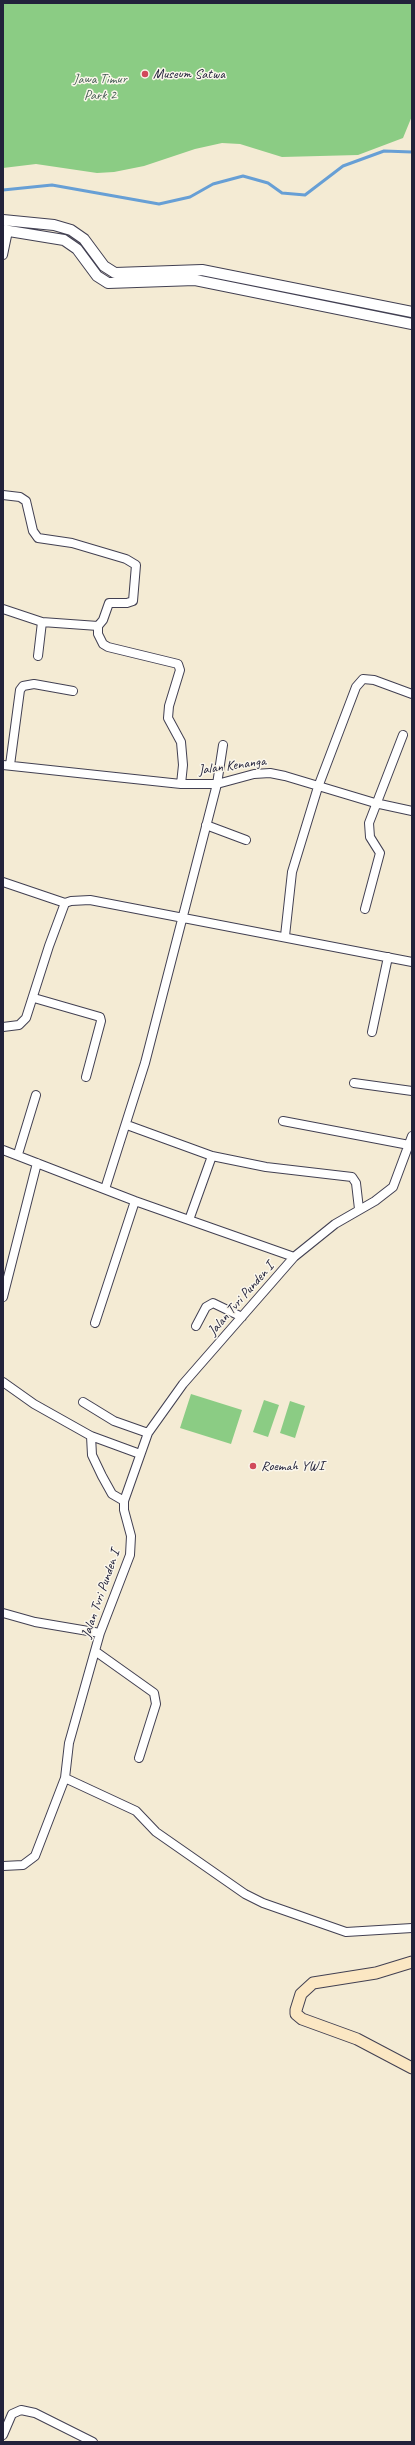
<!DOCTYPE html>
<style>
body{margin:0}
#map{position:relative;width:415px;height:2445px;overflow:hidden;background:#f4ebd4;font-family:Caveat,sans-serif}
canvas{display:block}
.frame{position:absolute;inset:0;border:4px solid #22223b;pointer-events:none}
</style>
<div id="map">
<canvas width="415" height="2445"></canvas>
<div class="frame"></div>
</div>
<script>
const ctx = document.querySelector('canvas').getContext('2d');
ctx.lineJoin = 'round';
function fillPath(path, color) { ctx.fillStyle = color; ctx.fill(path, 'evenodd'); }
const toPath = rows => new Path2D(rows.map(r => 'M' + r).join(''));
function trace(path, color, width, dash) { ctx.strokeStyle = color; ctx.lineWidth = width; ctx.lineCap = dash ? 'butt' : 'round'; ctx.setLineDash(dash || []); ctx.stroke(path); }
function drawText(font, color, halo, rows, align = 'center') {
  ctx.font = font + ' Caveat,sans-serif'; ctx.lineWidth = 3; ctx.setLineDash([]); ctx.textBaseline = 'middle'; ctx.strokeStyle = halo; ctx.fillStyle = color; for (const [text, x, y, turn = 0] of rows) {
    ctx.save(); ctx.translate(x, y); ctx.rotate((+turn || 0) * Math.PI / 180); ctx.textAlign = isNaN(turn) ? turn : align; if (halo) ctx.strokeText(text, 0, 0); ctx.fillText(text, 0, 0); ctx.restore();
  }
}
fillPath(toPath([
 [3,3,412,3,412,116,403,138,358,155,282,157,240,144,222,143,195,149,144,166,114,172,97,173,36,164,3,168],
 [191,1394,242,1410,231,1444,180,1428],
 [264,1400,279,1405,268,1437,253,1432],
 [290,1401,305,1406,295,1438,280,1433]
]), '#8bcc84');
trace(toPath([
 [3,190,52,185,159,204,190,197,213,184,243,176,268,183,282,193,305,195,343,166,384,151,412,152]
]), '#679fd5', 3);
const minor = toPath([
 [3,255,8,231],
 [3,495,20,497,26,501,33,531,38,538,72,543,126,559,136,565,133,601,127,603,109,603,103,620,98,626,42,622,3,609],
 [98,626,98,634,103,644,108,647,178,664,180,670,169,706,168,718,181,742,183,765,181,784],
 [38,656,42,622],
 [3,765,181,784,217,784,254,774,270,773,285,776,375,803,412,811],
 [10,765,20,690,23,686,34,684,73,691],
 [206,825,246,840],
 [3,882,65,903,71,901,90,900,412,962],
 [365,909,380,853,370,837,369,823,403,735],
 [285,936,292,872,318,787,356,687,363,679,374,680,412,694],
 [34,998,100,1017,101,1021,86,1077],
 [3,1027,19,1025,26,1018,49,946,65,903],
 [372,1032,388,957],
 [354,1083,412,1091],
 [283,1121,409,1145],
 [127,1125,212,1156,266,1167,352,1177,356,1183,359,1209],
 [3,1150,135,1201,294,1257],
 [18,1154,36,1095],
 [105,1189,145,1063,217,784,223,745],
 [189,1220,212,1156],
 [3,1297,37,1163],
 [95,1323,135,1201],
 [196,1326,206,1307,213,1303,242,1317],
 [3,1382,34,1404,91,1436,140,1454],
 [83,1402,114,1421,148,1433],
 [91,1436,92,1455,102,1476,112,1494,124,1501],
 [3,1613,35,1622,100,1633],
 [95,1651,154,1693,156,1704,139,1758],
 [65,1778,136,1811,156,1832,245,1894,263,1903,346,1932,412,1928],
 [3,1866,23,1865,35,1856,65,1778,69,1743,100,1633,130,1555,131,1536,124,1510,124,1501,148,1433,183,1384,294,1257,335,1224,375,1201,393,1187,412,1136],
 [3,2435,12,2414,21,2410,35,2413,93,2442]
]);
const tertiary = toPath([
 [3,220,54,225,71,230,84,239,104,266,115,273,202,270,412,312],
 [3,230,64,240,77,249,97,276,108,283,195,280,412,324]
]);
const secondary = toPath([
 [412,1962,376,1973,313,1983,301,1994,296,2010,296,2014,302,2019,357,2039,412,2068]
]);
trace(minor, '#424052', 10);
trace(tertiary, '#424052', 12);
trace(secondary, '#424052', 13);
trace(minor, '#fff', 8);
trace(tertiary, '#fff', 10);
trace(secondary, '#fbe7c3', 11);
for (const [x, y, r, color] of [
 [145,74,4,"#d1495b"],
 [253,1466,4,"#d1495b"]
]) { const dot = new Path2D(); dot.arc(x, y, r, 0, 2 * Math.PI); ctx.fillStyle = color; ctx.fill(dot); trace(dot, '#fbf7ec', 1.5); }
drawText('14px', '#22223b', '#fbf7ec', [
 ["Museum Satwa",153,74],
 ["Roemah YWI",261,1466]
], 'left');
drawText('14px', '#475e55', '#fbf7ec', [
 ["Jawa Timur",100,79],
 ["Park 2",100,95]
]);
drawText('14px', '#22223b', '#fbf7ec', [
 ["Jalan Kenanga",232,766,-8],
 ["Jalan Tvri Punden I",241,1299,-49],
 ["Jalan Tvri Punden I",101,1594,-71]
]);
</script>
